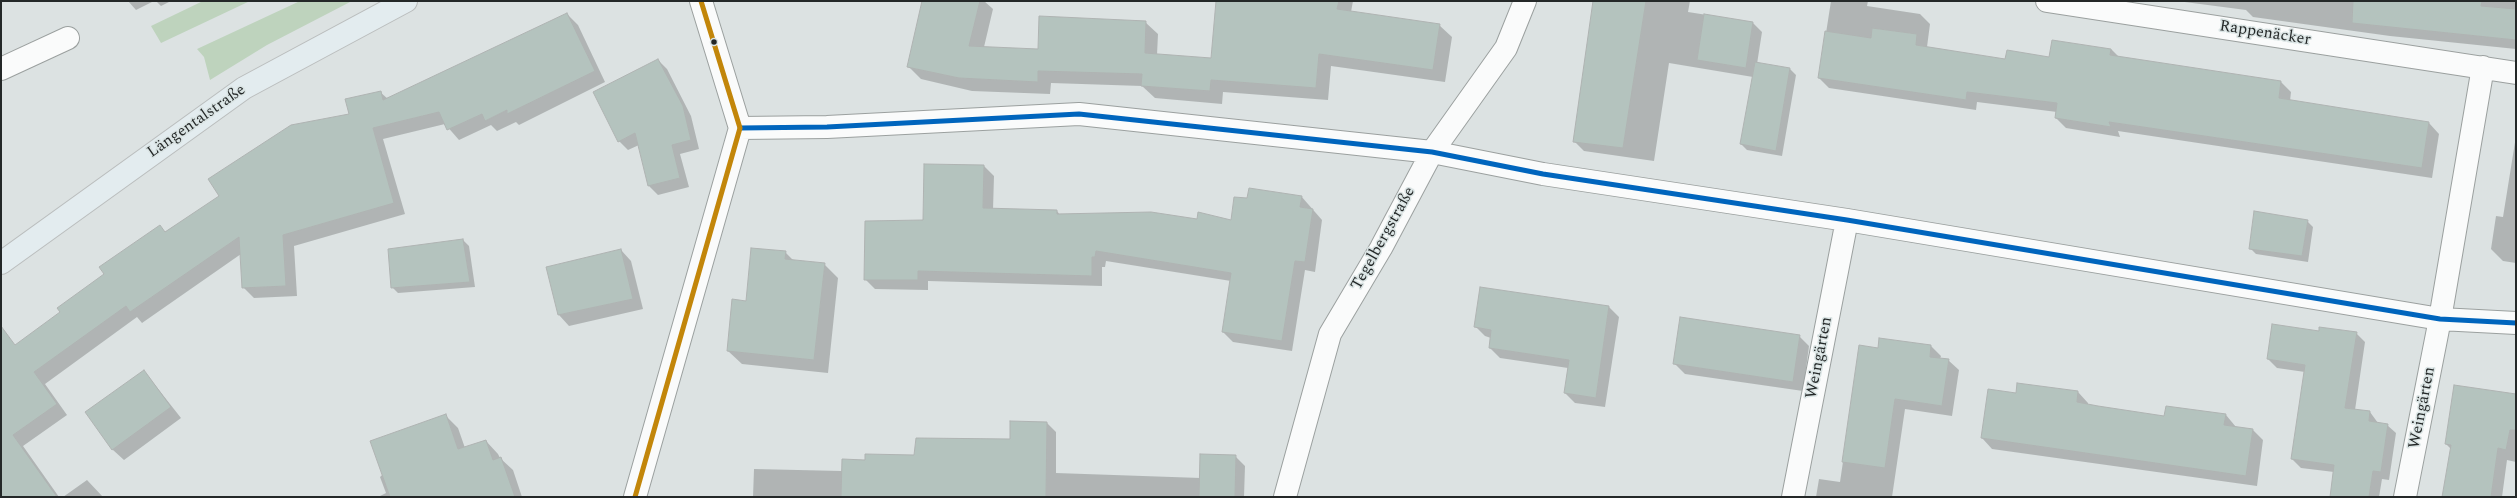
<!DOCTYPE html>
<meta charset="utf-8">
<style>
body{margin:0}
#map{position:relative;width:2517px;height:498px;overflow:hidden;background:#dce2e2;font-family:Spectral,serif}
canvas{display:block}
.frame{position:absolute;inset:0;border:2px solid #242828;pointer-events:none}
</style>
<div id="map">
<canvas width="2517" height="498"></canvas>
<div class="frame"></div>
</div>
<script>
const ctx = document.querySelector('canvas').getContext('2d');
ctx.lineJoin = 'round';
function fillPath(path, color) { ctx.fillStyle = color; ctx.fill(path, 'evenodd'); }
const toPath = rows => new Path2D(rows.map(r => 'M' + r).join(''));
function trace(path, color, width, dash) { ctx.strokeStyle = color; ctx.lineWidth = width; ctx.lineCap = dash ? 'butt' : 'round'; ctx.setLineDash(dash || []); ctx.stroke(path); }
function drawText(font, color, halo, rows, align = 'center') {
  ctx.font = font + ' Spectral,serif'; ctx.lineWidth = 3; ctx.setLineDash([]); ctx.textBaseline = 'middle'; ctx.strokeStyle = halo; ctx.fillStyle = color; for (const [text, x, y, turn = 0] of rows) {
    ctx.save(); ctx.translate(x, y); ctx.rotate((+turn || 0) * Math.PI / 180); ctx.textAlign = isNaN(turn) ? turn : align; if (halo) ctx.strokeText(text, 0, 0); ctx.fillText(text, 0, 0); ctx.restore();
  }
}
fillPath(toPath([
 [203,1,250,1,161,43,151,26],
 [300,1,352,1,267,45,210,80,204,57,197,49]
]), '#bed3bd');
fillPath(toPath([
 [128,1,154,1,136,10],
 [156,1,171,1,161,6],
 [923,1,984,1,993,9,984,47,1039,50,1145,22,1158,34,1157,55,1212,59,1259,1,1353,1,1351,12,1439,25,1452,37,1445,82,1331,66,1328,100,1223,92,1222,104,1155,98,1142,86,1051,83,1050,94,972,91,921,79,909,67],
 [1594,1,1690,1,1688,12,1752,22,1762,32,1757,64,1790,69,1796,75,1782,156,1747,150,1741,144,1753,77,1669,63,1654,161,1584,151,1574,141],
 [1831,1,1868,1,1867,6,1920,14,1930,24,1927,47,2006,60,2050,58,2111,49,2119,57,2281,82,2291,92,2290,101,2429,123,2439,134,2432,178,2118,131,2120,137,2066,128,2056,118,2057,112,1977,102,1976,110,1829,88,1819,78],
 [2177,1,2516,1,2516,49,2390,36,2253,17,2246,10],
 [567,14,578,25,605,82,519,125,516,122,497,131,491,125,459,140,445,124,383,139,405,214,294,246,297,296,254,298,243,287,241,254,142,323,137,317,45,384,67,415,23,446,59,497,1,497,1,356,62,313,160,227,165,232,350,115,380,92,388,99],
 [658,60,667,69,691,116,699,149,680,154,689,187,658,195,649,186,639,145,628,150,619,141],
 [2516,136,2516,263,2503,261,2491,249,2496,216,2503,217],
 [984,166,994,176,993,210,1057,211,1060,215,1232,221,1301,196,1322,220,1315,272,1305,270,1292,351,1233,342,1223,332,1231,281,1106,261,1105,267,1102,267,1102,286,928,281,928,290,875,289,865,279],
 [2307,221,2313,227,2308,262,2256,254,2250,248],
 [463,240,469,246,475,287,398,293,392,287,389,250],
 [621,250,631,261,643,309,569,326,559,315,548,267],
 [785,252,794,261,824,264,838,278,828,373,742,364,728,351,746,302],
 [1480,289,1609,307,1619,317,1605,407,1575,403,1565,393,1568,368,1500,358,1490,348,1491,338,1485,336,1475,326],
 [2319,332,2356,333,2365,342,2355,410,2370,412,2378,423,2387,425,2396,433,2389,480,2382,479,2379,497,2331,497,2334,472,2301,468,2292,459,2305,372,2277,368,2268,359],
 [1799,336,1809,346,1803,391,1685,374,1674,363],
 [1860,346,1879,349,1931,346,1941,356,1940,359,1948,360,1959,370,1952,416,1905,409,1892,497,1816,497,1819,479,1840,482],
 [144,371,181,418,124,460,113,450,86,412],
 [2078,392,2088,403,2088,405,2165,417,2226,415,2236,427,2252,429,2263,440,2257,486,1992,449,1982,438,2016,394],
 [2516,395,2516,462,2507,460,2502,497,2443,497,2451,449,2446,444],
 [446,416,458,428,465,448,486,441,498,454,500,458,513,470,522,497,378,497,386,493,380,477],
 [1047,423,1056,432,1056,473,1201,478,1235,456,1245,466,1244,497,753,497,754,469,842,471,866,461,915,456,1011,440],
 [87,480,103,497,63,497]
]), '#0003');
const building = toPath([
 [922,1,980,1,969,46,1038,49,1039,16,1146,21,1145,53,1211,58,1216,1,1339,1,1337,9,1440,24,1433,70,1319,54,1316,88,1211,80,1210,91,1141,86,1142,74,1038,71,1038,82,959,78,907,67,922,1],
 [1593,1,1646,1,1623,148,1573,142,1593,1],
 [2353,1,2482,1,2481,6,2516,9,2516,40,2352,23,2353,1],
 [567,13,595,71,507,114,507,110,485,121,482,114,447,130,439,112,373,128,394,203,283,235,286,286,242,288,239,237,130,312,126,306,34,372,57,404,13,435,57,497,1,497,1,326,15,345,60,312,57,308,104,274,99,267,160,225,165,232,219,196,208,179,291,125,349,114,345,99,381,91,383,100,567,13],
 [1704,14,1753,22,1746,68,1697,60,1704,14],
 [1872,28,1917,34,1916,45,2005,59,2007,50,2049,57,2052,40,2111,49,2110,55,2281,81,2279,98,2429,122,2422,168,2109,122,2111,127,2055,118,2057,103,1967,92,1966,100,1818,78,1825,31,1871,38,1872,28],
 [658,59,683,106,691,140,672,145,680,178,648,186,635,133,618,142,593,92,658,59],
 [1755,62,1790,68,1776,151,1740,144,1755,62],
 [924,164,984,165,983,208,1057,210,1057,214,1151,212,1197,219,1198,212,1231,220,1234,197,1247,198,1249,188,1302,196,1300,207,1313,209,1305,262,1295,261,1282,341,1222,332,1231,273,1096,251,1095,257,1092,257,1092,276,918,271,918,280,864,280,865,221,923,220,924,164],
 [2254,211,2308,220,2302,256,2249,249,2254,211],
 [463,239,470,282,391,288,388,249,463,239],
 [751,248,786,251,785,259,825,263,814,360,727,351,732,299,746,301,751,248],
 [621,249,633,299,558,315,546,267,621,249],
 [1480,287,1609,306,1596,398,1564,393,1569,360,1489,348,1491,330,1474,327,1480,287],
 [1680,317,1800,335,1793,382,1673,364,1680,317],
 [2272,324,2319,331,2319,327,2357,332,2345,408,2370,411,2369,421,2388,424,2381,472,2373,471,2369,497,2330,497,2334,465,2291,459,2305,365,2267,359,2272,324],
 [1879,338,1931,345,1930,357,1949,359,1942,406,1895,399,1885,468,1842,462,1859,345,1878,348,1879,338],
 [144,370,171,407,112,450,85,412,144,370],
 [2017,383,2078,391,2077,402,2098,406,2164,416,2166,406,2226,414,2224,425,2253,429,2246,476,1981,438,1988,389,2016,393,2017,383],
 [2454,385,2516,394,2516,430,2510,430,2506,450,2498,448,2491,497,2442,497,2451,445,2445,444,2454,385],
 [446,414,458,449,486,440,493,460,501,457,515,497,390,497,370,441,446,414],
 [1010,421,1047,422,1046,497,841,497,842,459,865,460,865,454,914,455,916,438,1010,439,1010,421],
 [1200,454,1236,455,1235,497,1199,497,1200,454]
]);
fillPath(building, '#b4c3be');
trace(building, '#afb3b2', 1);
const minor = toPath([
 [2047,1,2516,73],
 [1,69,68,38],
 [740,128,827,127,1079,114,1432,152,1543,174,1847,220,2440,319,2516,323],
 [635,497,740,128,701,1],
 [1285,497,1330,334,1381,248,1432,152,1506,48,1525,1],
 [1793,497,1847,220],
 [2405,497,2440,319,2483,67]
]);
const major = toPath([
 [1,263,244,88,406,1]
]);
trace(minor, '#9ba09f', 24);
trace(major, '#babdbd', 24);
trace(minor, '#fafbfb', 22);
trace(major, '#e3ecef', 22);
trace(toPath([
 [740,128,827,127,1079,114,1432,152,1543,174,1847,220,2440,319,2516,323]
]), '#0065bd', 5);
trace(toPath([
 [635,497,740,128,701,1]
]), '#c2860a', 5);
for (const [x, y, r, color] of [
 [714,42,3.5,"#242828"]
]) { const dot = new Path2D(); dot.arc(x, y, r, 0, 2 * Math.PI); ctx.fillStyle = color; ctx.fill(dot); trace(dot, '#dae4e4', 1.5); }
drawText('16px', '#242828', '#dae4e4', [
 ["Rappenäcker",2265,34,9],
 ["Längentalstraße",197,122,-35],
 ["Tegelbergstraße",1384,239,-61],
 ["Weingärten",1820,358,-79],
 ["Weingärten",2423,408,-79]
]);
</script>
